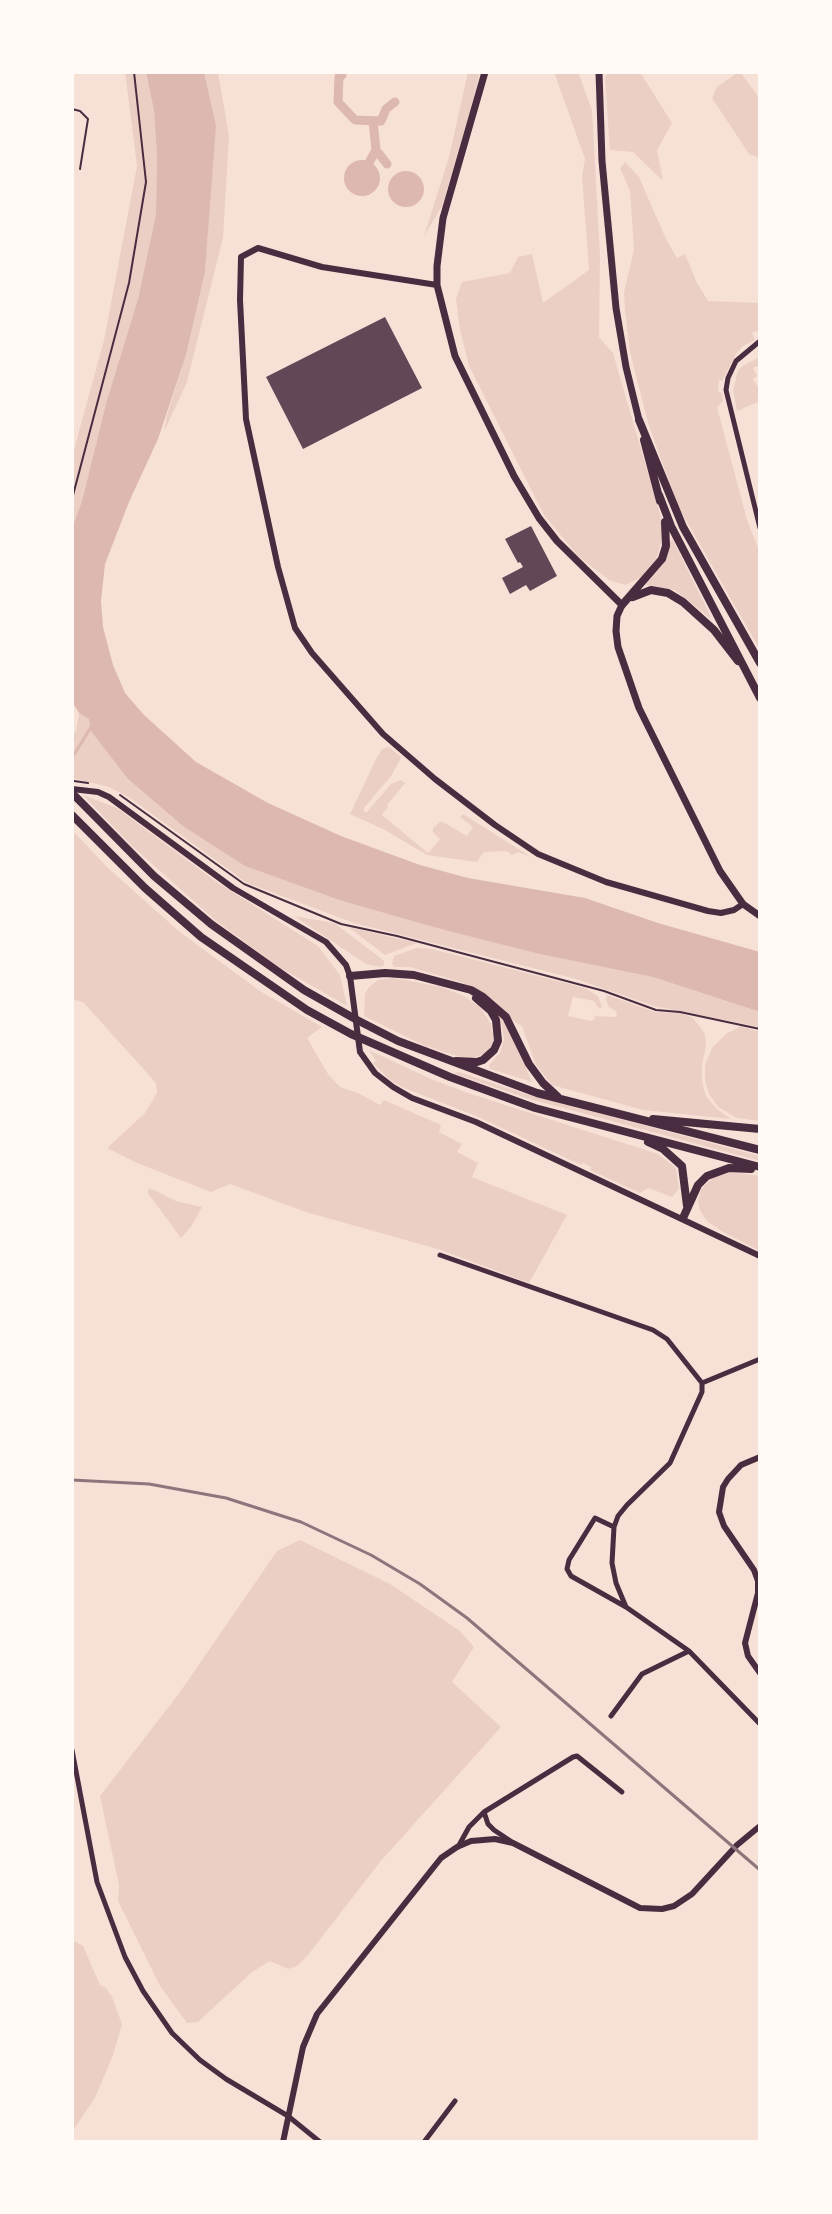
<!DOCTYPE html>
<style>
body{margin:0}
#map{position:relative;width:832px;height:2214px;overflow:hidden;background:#f7e1d7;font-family:"Noto Sans",sans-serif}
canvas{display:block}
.frame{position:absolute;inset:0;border:74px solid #fffaf5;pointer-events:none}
</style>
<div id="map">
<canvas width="832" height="2214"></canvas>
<div class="frame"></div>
</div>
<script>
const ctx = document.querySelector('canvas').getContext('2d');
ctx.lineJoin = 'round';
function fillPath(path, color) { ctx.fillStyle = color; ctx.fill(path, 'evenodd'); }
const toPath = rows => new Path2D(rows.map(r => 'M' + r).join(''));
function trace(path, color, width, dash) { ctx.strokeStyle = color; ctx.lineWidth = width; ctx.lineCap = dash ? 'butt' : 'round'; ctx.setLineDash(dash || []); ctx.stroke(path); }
fillPath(toPath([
 [125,72,146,72,154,111,157,155,156,214,138,299,107,400,82,501,72,528,72,457,104,340,137,166],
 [204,72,218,72,229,136,223,238,187,382,164,432,167,415,186,355,205,272,215,120],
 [468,72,480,72,470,111,442,206,424,236,449,157],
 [554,72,578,72,592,110,600,256,599,337,613,353,662,521,662,538,657,558,642,577,625,585,609,580,578,556,544,515,469,366,460,330,456,299,462,282,510,273,518,257,532,254,543,303,589,270,582,176,585,159],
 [609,72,640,72,672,123,657,150,663,181,633,152,610,150,605,77],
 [737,73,741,73,760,99,760,164,757,157,749,154,712,98,717,87],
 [625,162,639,177,666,239,677,258,685,254,697,283,708,301,760,303,760,330,752,333,755,340,743,346,736,354,722,381,719,380,718,392,722,393,723,401,717,407,747,520,760,553,760,650,678,506,648,423,630,352,625,310,624,292,634,250,630,191,620,168],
 [760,357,760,365,753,368,757,376,753,379,760,390,760,401,737,411,733,390,738,371,742,366],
 [673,540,711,617,710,618,675,590,645,585,663,565,670,541],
 [79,713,89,719,128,779,184,827,246,866,342,901,437,928,653,977,760,1012,760,1027,654,1006,576,979,354,923,247,883,130,798,109,787,72,778,72,736,76,731],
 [389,747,401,757,400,760,391,776,363,809,366,813,391,784,401,780,405,783,387,805,388,807,382,815,428,853,440,839,433,832,433,828,441,821,467,836,473,827,460,817,463,814,531,857,518,852,512,855,507,851,484,852,477,862,427,855,385,830,350,814,376,759,382,749],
 [83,795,117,808,218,883,318,946,340,975,347,1006,279,967,215,920,132,846],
 [72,830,108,868,180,932,260,991,322,1027,307,1038,328,1074,340,1087,358,1093,380,1105,384,1100,441,1125,439,1132,462,1144,457,1152,478,1163,472,1177,567,1215,529,1283,441,1250,306,1212,230,1184,211,1192,137,1163,107,1148,145,1113,157,1093,156,1083,83,1002,72,999],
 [294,916,334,923,378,956,384,961,384,965,381,967,366,964],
 [348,927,417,943,385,955],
 [417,948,432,949,585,988,598,996,602,1007,599,1009,594,1001,573,997,568,1016,591,1021,594,1020,595,1016,616,1017,617,1012,609,1007,606,1000,607,995,655,1012,681,1013,693,1018,705,1034,706,1047,702,1064,702,1081,706,1096,717,1109,731,1119,643,1110,552,1085,536,1065,522,1026,516,1023,492,999,464,983,410,967,395,967,392,964,394,956],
 [394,978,442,987,464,996,480,1007,491,1024,493,1035,493,1042,486,1054,471,1058,460,1057,423,1045,364,1016,365,994,369,987,378,980],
 [500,1016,511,1032,532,1082,490,1069,489,1065,500,1053,504,1039],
 [741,1026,760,1032,760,1121,737,1118,718,1107,709,1094,705,1080,705,1065,712,1048,726,1034],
 [369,1050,431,1079,468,1093,658,1154,676,1168,679,1189,672,1197,648,1188,640,1193,590,1170,591,1167,583,1163,581,1165,476,1116,404,1088,390,1080,373,1063,376,1061],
 [459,1072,526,1094,760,1156,760,1161,526,1098,453,1073],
 [733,1172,760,1176,760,1251,723,1232,708,1222,700,1211,698,1202,701,1189,713,1178],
 [150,1188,176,1201,202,1207,191,1227,181,1238,147,1192],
 [300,1540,390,1584,460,1631,474,1647,452,1682,501,1727,380,1862,308,1955,297,1966,288,1969,270,1961,252,1972,198,2022,187,2023,160,1986,118,1901,119,1885,100,1796,180,1692,277,1551],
 [72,1940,83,1946,100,1985,106,1988,112,1997,122,2024,113,2055,95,2098,72,2132]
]), '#ebcfc5');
fillPath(toPath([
 [146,72,204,72,216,125,205,272,186,355,158,439,129,502,105,564,101,601,103,627,113,665,125,693,144,715,196,762,268,803,341,836,420,865,468,878,585,898,658,923,760,952,760,1012,653,977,540,954,437,928,342,901,245,866,184,827,128,779,91,731,89,719,79,713,72,702,72,528,82,501,107,400,138,299,156,214,157,155,154,111],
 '344 178a18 18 0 1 1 36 0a18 18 0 1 1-36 0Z',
 '388 189a18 18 0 1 1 36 0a18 18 0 1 1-36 0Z'
]), '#dcb8b0');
trace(toPath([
 [72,758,91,727]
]), '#dcb8b0', 3);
trace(toPath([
 [342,75,339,77,338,102,355,120,381,121,386,109,395,102],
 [376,150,387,164],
 [365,170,376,150,373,121]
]), '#dcb8b0', 9);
fillPath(toPath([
 [385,317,422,388,303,449,266,377],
 [531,526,557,576,530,591,526,585,510,594,502,578,523,567,520,562,518,563,505,539]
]), '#644757');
trace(toPath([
 [72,109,80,111,88,119,80,169],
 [72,499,129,283,146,182,134,72],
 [72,718,72,719],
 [74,781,88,783],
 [120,795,244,884,341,924,397,936,604,991,656,1010,680,1012,760,1029]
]), '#4a2c40', 2);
trace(toPath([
 [760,341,736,361,728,378,726,390,760,528],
 [440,1255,653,1330,667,1339,702,1383,702,1392,670,1463,627,1505,618,1516,614,1527,612,1563,616,1583,626,1607],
 [702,1383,760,1359],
 [614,1527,595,1518,569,1560,567,1569,571,1576,626,1607,689,1651,760,1724],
 [611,1716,642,1674,689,1651],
 [72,1750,97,1882,125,1957,143,1991,172,2033,200,2060,226,2079,288,2116,320,2142],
 [484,1812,488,1824,494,1830,512,1842],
 [458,1847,469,1827,484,1812,573,1757,577,1756,622,1792],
 [424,2142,455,2101]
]), '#4a2c40', 5);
trace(toPath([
 [437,285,322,267,258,248,241,257,240,300,246,419,278,567,295,628,312,653,383,734,435,779,495,825,538,854,606,882,708,911,721,913,734,910,743,904],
 [72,789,98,792,109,797,233,888,326,942,346,965,350,976,360,1052,375,1073,393,1087,412,1098,476,1122,760,1256],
 [760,1457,741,1465,728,1479,723,1487,719,1512,724,1526,754,1570,758,1581,758,1593,745,1643,748,1656,760,1673],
 [283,2142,303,2047,317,2014,441,1858,457,1847,471,1841,495,1839,513,1843,640,1908,662,1909,674,1906,692,1894,737,1845,760,1826]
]), '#4a2c40', 6);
trace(toPath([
 [485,72,443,218,437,266,437,285,455,356,514,476,539,518,557,541,622,605,617,616,616,631,618,647,639,708,720,871,743,904,760,916]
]), '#4a2c40', 7);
trace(toPath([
 [599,72,602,161,616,308,626,367,639,420]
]), '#4a2c40', 7);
trace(toPath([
 [639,420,683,527,760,663],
 [644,440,660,501],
 [659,495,671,526,760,698],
 [633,597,651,590,668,593,683,602,714,630,738,661],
 [622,605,662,559,666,546,665,522],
 [72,793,154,876,211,924,304,990,357,1020,398,1041,537,1093,760,1150],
 [72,815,145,888,201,937,307,1010,351,1034,450,1077,535,1108,760,1167],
 [350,976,385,973,414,975,471,990,483,997,506,1017,529,1064,543,1083,558,1097],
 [456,1061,477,1062,483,1060,494,1050,498,1041,496,1020,491,1011,476,998],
 [653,1119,760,1129],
 [648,1142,663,1149,682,1166,687,1206],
 [683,1218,698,1185,707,1176,729,1168,751,1169]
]), '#4a2c40', 8);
trace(toPath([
 [72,1480,149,1484,226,1498,301,1522,371,1555,420,1584,467,1618,760,1870]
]), '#8f747c', 3);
</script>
